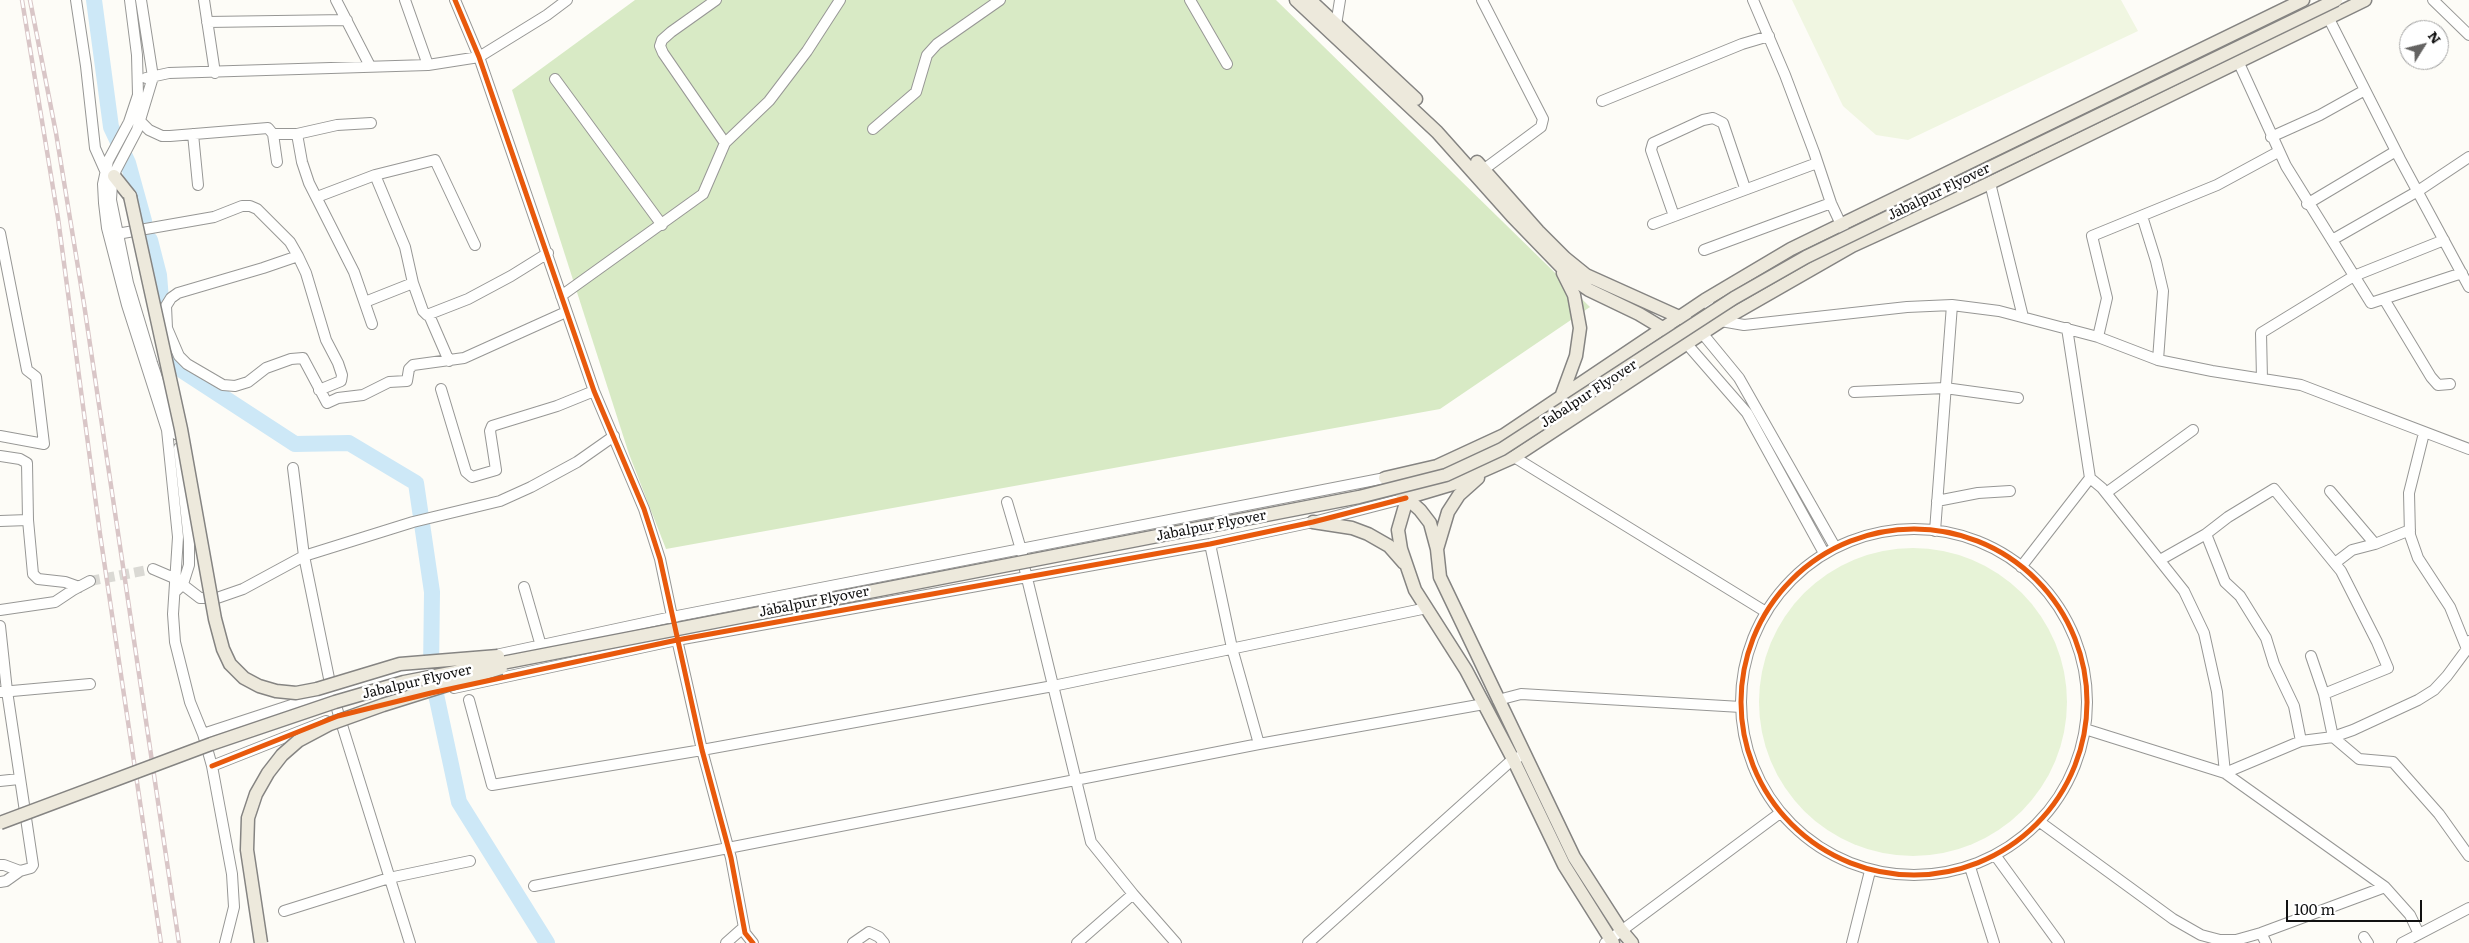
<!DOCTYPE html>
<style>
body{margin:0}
#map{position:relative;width:2469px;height:943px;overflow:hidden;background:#fdfcf7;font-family:Literata,serif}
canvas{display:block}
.north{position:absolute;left:2399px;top:20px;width:50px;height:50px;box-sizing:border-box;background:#fff;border:1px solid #a0a0a0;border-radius:50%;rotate:54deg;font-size:14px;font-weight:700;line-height:20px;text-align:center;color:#111}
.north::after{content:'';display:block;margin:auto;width:18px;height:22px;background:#646362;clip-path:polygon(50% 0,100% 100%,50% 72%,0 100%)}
.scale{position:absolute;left:2286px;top:900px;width:136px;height:22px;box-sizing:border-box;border:2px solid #111;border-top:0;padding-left:6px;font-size:15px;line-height:18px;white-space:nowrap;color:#111;-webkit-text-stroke:4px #fff;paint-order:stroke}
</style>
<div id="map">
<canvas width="2469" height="943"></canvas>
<div class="north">N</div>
<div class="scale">100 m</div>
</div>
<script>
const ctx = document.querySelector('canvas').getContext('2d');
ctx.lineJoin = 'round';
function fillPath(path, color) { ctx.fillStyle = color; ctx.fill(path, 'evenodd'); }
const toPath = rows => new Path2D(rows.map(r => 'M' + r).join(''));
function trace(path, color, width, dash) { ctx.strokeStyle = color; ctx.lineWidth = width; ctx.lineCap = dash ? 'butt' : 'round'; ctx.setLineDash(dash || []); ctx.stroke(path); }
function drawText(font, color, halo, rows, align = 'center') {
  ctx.font = font + ' Literata,serif'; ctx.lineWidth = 5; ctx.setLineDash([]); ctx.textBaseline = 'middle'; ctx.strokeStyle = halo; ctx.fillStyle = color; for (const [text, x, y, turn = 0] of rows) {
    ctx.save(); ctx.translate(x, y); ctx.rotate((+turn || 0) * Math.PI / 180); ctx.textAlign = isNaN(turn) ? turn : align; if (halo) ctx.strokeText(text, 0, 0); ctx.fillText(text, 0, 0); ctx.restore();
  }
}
fillPath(toPath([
 '1759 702a154 154 0 1 1 308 0a154 154 0 1 1-308 0Z'
]), '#e7f3d7');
fillPath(toPath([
 [635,0,1276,0,1590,307,1440,409,666,549,629,454,512,90]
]), '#d8eac5');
fillPath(toPath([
 [1792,0,2121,0,2138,31,1908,140,1876,135,1843,106]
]), '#f0f6e1');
trace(toPath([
 [94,0,111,127,128,163,144,221],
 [150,240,159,275,164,337,183,371,295,444,349,443,416,483,432,592,431,671,459,802,547,943]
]), '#cde8f7', 16);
trace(toPath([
 [90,581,153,569]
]), '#dad9d4', 10, [10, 5]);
const minor = toPath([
 [76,0,86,66,95,148,107,175],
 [130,0,137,55,138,95,129,122,108,161,103,184,104,203,107,228,127,305,167,430,178,537,173,614,175,642,190,702,203,734,212,766,232,874,234,907,225,943],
 [141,0,153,77,137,130,116,170,112,184,111,200,128,283,152,363,176,434],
 [204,0,215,73],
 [336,0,370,66],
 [405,0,428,65],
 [455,0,479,57,594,391,644,509,660,559,673,621],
 [716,0,671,32,662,40,660,46,663,53,725,143],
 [1190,0,1227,64],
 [1482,0,1543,119,1541,127,1483,170],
 [1753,0,1785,75,1814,152,1831,203,1844,231],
 [2433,0,2469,35],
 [2328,17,2400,159,2469,287],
 [207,22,347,20],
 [1336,25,1340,0],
 [2238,61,2286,166,2371,303,2462,273],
 [146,78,169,73,428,65,479,57,547,15,567,0],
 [555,79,662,225],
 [1602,101,1742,44,1769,36],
 [140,121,149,130,162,136,170,136,268,128,273,134,297,134,337,125,371,123],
 [873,129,916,92,927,55,937,44,1000,0],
 [193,134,198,185],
 [273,134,277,162],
 [297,134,302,162,309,183,354,272,372,324],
 [2271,137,2320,115,2365,90],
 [375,175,405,247,413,283,423,311,427,315,468,299,511,276,548,253],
 [1990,183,2023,317],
 [317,197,375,175,435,160,475,245],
 [2307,204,2396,151],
 [1674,216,1651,150,1653,143,1703,120,1713,118,1723,123,1745,188],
 [2142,216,2156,261,2163,291,2158,360],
 [1653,224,1817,163],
 [0,233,27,370,36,377,44,444,0,436],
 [117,234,214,217,242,206,250,206,257,209,290,242,298,256,306,273,326,340,338,363,342,375,341,381,319,390],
 [2332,240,2418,191,2469,157],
 [1704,250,1831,203],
 [298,256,263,268,178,293,171,298,166,306,167,328,179,356,187,364,223,385,235,386,248,382,266,368,291,359,303,358,327,403,338,398,363,395,389,382,407,381,409,369,413,365,464,358,566,312],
 [561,296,703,194,725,143,769,101,807,51,840,0],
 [2384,299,2431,377,2438,385,2450,384],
 [1705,300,1721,321,1744,325,1907,307,1952,305,1999,311,2098,337,2158,360,2212,371,2301,385,2469,449],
 [365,302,413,283],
 [429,315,449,361],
 [1702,333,1739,378,1835,547],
 [2098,337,2107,298,2092,236,2217,185,2278,152],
 [1686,343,1747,413,1824,553],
 [2262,379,2261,333,2354,276,2444,240],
 [441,389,466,472,472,477,496,470,490,431,492,426,557,406,594,391],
 [1854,392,1945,388,2018,398],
 [2424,433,2409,493,2410,535,2418,558,2450,607,2467,649],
 [0,456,20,459,27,463,28,520,33,574,38,579,65,582,79,587],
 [1514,457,1766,612],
 [293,468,304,556,332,693,410,943],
 [2090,478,2102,488,2184,591,2204,633,2217,692,2225,773],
 [2330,491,2375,544],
 [2106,493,2193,430],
 [1937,501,1978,493,2010,491],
 [1007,502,1022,553],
 [0,521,28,520],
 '1741 702a173 173 0 1 1 346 0a173 173 0 1 1-346 0Z',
 [1935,531,1952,305],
 [2206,534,2225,582,2240,596,2266,638,2274,664,2294,706,2301,741],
 [1210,544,1232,648,1259,744],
 [2160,560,2206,534,2228,517,2274,489,2341,571,2377,642,2388,668,2324,694],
 [2335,563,2352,550,2375,544,2410,530],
 [2021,567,2090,478,2067,328],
 [153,569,174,578,200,598,217,598,243,589,304,556,413,522,500,501,531,487,577,462,614,436],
 [1025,570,1091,842,1133,894,1176,943],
 [524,587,541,646],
 [175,592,183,584,189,565,189,541,179,448],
 [0,610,55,602,73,590,90,581],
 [0,626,7,691,33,865,31,868,20,871,6,881,0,882],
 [676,635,702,750,731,858,745,933,753,943],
 [491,656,672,617,1385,478],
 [2311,656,2324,694,2333,737,2359,759,2393,762,2439,814,2469,856],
 [454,688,677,640,1210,544,1313,522,1406,498],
 [1,692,90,684],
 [469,700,492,785,702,750,1053,686,1427,608],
 [1498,700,1521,694,1741,707],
 [203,734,322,695,443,665],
 [212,766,326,721],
 [2225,773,2301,741,2333,737,2353,730,2418,700,2434,690,2447,676,2467,649,2469,641],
 [0,781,19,779],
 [2040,822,2173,919,2201,935,2220,940,2236,940,2261,933,2385,887,2225,773,2085,729],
 [1995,855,2059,943],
 [0,865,4,865,20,871],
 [1970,867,1994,943],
 [534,886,1259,744,1484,704],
 [2385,887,2410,915,2419,934],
 [284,911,389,878,470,861],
 [2261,933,2266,943],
 [2364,937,2368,943],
 [726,943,744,927],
 [853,943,869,932,879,937,884,943],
 [1077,943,1133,894],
 [1308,943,1513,759,1519,757],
 [1605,943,1780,813],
 [1852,943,1870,871],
 [2402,943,2469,908]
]);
const major = toPath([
 [1296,0,1437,132,1512,216,1573,279,1589,290,1639,314,1669,332],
 [1310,0,1416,99],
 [1477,162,1538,231,1565,258,1586,275,1686,320],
 [114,176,130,196],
 [1561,397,1576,356,1580,328,1574,295,1563,273],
 [1385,478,1437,466,1504,435,1705,300,1791,249,2303,0],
 [1409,492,1398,530,1401,549,1415,590,1466,670,1513,759,1564,865,1613,943],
 [1402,494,1420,510,1430,523,1437,549,1440,577,1574,857,1621,930,1632,943],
 [1406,498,1453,484,1514,457,1721,321,1852,246,1990,183,2365,0],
 [1313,522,1352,528,1368,534,1389,546,1404,563],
 [1437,549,1448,512,1459,495,1478,478]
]);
trace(minor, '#979795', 12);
trace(major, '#858482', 15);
trace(minor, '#fffffe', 10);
trace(major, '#ede9dc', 12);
const rail = toPath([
 [22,0,58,218,100,534,161,943],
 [30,0,56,133,84,304,179,943]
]);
trace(rail, '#d9c6c7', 4.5);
trace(rail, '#fff', 2.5, [8]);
const majorBridge = toPath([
 [130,196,181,429,215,619,223,649,230,664,244,678,259,686,276,691,296,693,317,689,400,664,498,656],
 [0,823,211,744,335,702,404,682,1359,497,1446,475,1502,449,1734,298,1806,257,2336,0],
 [261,943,247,850,248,818,256,794,268,773,282,755,298,741,330,724,383,705,501,668]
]);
trace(majorBridge, '#858482', 15, []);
trace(majorBridge, '#ede9dc', 12);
trace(toPath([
 [455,0,479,57,594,391,644,509,660,559,702,750,731,858,745,933,753,943],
 '1741 702a173 173 0 1 1 346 0a173 173 0 1 1-346 0Z',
 [212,766,338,716,431,693,677,640,1210,544,1313,522,1406,498]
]), '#e8590c', 5);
drawText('14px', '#111', '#fff', [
 ["Jabalpur Flyover",1939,192,-26],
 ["Jabalpur Flyover",1589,394,-33],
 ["Jabalpur Flyover",1211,526,-11],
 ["Jabalpur Flyover",814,602,-11],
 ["Jabalpur Flyover",417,682,-13]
]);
</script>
